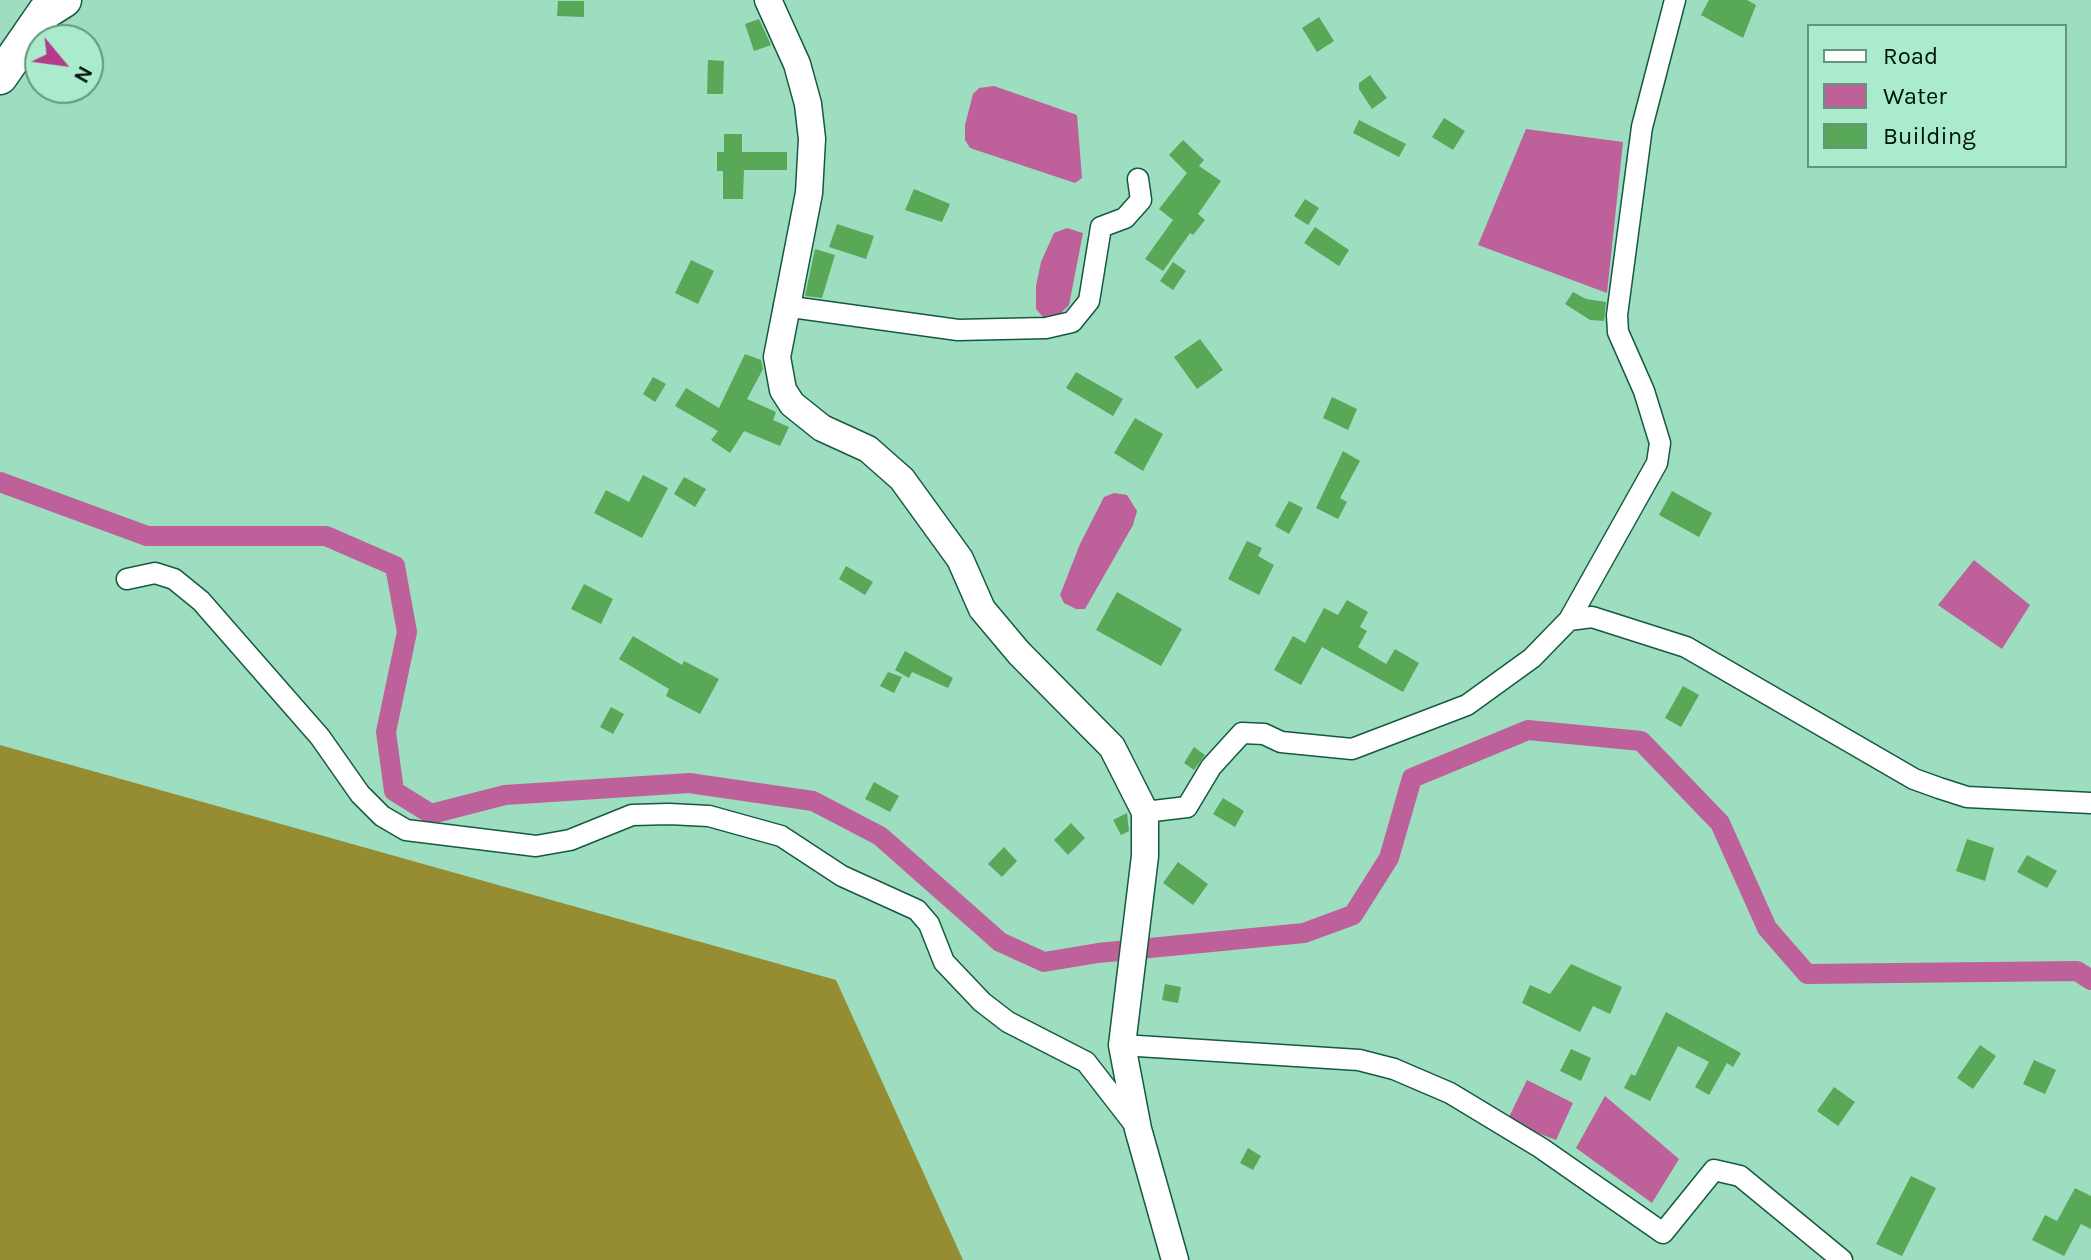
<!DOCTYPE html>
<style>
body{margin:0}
#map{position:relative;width:2091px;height:1260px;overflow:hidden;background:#9cdebf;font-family:Karla,sans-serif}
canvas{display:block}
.legend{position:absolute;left:1807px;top:24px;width:260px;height:144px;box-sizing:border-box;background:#a9ebcc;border:2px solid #65957e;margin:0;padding:10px 14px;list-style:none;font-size:24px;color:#001309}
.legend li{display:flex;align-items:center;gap:16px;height:40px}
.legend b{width:40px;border:2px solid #65957e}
.north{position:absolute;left:24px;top:24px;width:80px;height:80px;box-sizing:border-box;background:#a9ebcc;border:2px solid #65957e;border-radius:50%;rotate:119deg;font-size:22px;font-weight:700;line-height:32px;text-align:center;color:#001309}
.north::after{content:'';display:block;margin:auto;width:28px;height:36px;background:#b53a8c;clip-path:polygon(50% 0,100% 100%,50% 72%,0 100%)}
</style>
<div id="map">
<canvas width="2091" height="1260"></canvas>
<ul class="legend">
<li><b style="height:10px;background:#fff"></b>Road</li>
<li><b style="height:22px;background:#be609a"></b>Water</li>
<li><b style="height:22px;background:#58a858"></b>Building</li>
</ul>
<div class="north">N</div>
</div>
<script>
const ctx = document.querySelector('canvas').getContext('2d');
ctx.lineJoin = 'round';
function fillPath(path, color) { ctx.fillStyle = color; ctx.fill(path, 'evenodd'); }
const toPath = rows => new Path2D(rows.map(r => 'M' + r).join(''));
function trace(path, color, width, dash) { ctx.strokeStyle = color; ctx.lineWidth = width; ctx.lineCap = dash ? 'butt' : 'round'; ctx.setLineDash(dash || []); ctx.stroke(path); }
fillPath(toPath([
 [0,745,836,980,963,1260,0,1260]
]), '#968d32');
fillPath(toPath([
 [994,86,1077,115,1082,178,1075,183,970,148,965,140,965,125,973,94,979,88],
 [1526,129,1623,142,1607,293,1478,245],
 [1067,228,1083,233,1069,305,1056,318,1043,317,1036,309,1036,286,1041,262,1054,233],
 [1114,493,1127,495,1137,511,1133,525,1085,609,1076,609,1064,603,1060,595,1080,544,1104,497],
 [1974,560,2030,605,2002,649,1938,605],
 [1527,1080,1573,1103,1556,1140,1507,1121],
 [1605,1096,1679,1159,1652,1203,1576,1148]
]), '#be609a');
trace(toPath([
 [0,482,147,536,326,536,395,566,407,632,386,732,394,791,431,814,505,795,689,783,813,801,880,836,1000,942,1044,962,1098,953,1304,933,1353,915,1389,858,1412,778,1528,730,1641,741,1720,823,1767,928,1807,974,2077,971,2091,980]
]), '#be609a', 20);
fillPath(toPath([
 [1709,0,1747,0,1756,5,1743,38,1701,15],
 [558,1,584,1,584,17,557,16],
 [1319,17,1334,41,1317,52,1302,28],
 [759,19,771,45,754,51,745,24],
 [708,60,724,61,723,94,707,94],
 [1370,75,1387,98,1372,109,1359,89,1359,83],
 [1444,118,1465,131,1453,150,1432,137],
 [1359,120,1406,144,1399,157,1353,133],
 [724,134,742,134,742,152,787,152,787,170,744,170,743,199,723,199,723,171,717,171,717,152,724,152],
 [1183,140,1204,160,1199,166,1221,181,1198,214,1205,220,1193,235,1190,233,1163,271,1145,259,1173,220,1159,209,1187,173,1169,155],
 [914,189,950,204,942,222,905,210],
 [1305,199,1319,208,1308,225,1294,216],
 [837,224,874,236,866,259,829,247],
 [1315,227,1349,250,1339,266,1304,243],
 [815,249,835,255,822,298,805,296],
 [691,260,714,271,698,304,675,293],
 [1173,262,1186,271,1173,290,1160,281],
 [1573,292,1586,299,1606,302,1604,321,1590,320,1565,304],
 [1200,339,1223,370,1197,389,1174,357],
 [745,354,761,360,763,369,747,399,776,412,773,420,789,427,780,446,744,431,730,453,711,440,718,431,675,406,686,388,719,408],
 [1076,372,1123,399,1113,416,1066,388],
 [653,377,666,384,655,402,643,394],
 [1332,397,1357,409,1348,430,1323,418],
 [1135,418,1163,434,1143,471,1114,453],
 [1343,451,1360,461,1340,498,1347,502,1338,519,1316,508],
 [643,475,668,488,642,538,594,513,606,490,629,502],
 [684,477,706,489,695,507,674,494],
 [1672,491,1712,513,1699,537,1659,515],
 [1289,501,1303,508,1289,534,1275,526],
 [1247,541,1262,548,1258,556,1274,565,1259,595,1228,579],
 [846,566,873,582,865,595,839,579],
 [584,584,613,599,601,624,571,609],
 [1117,592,1182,629,1161,666,1096,630],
 [1347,600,1368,612,1360,627,1367,631,1358,647,1386,664,1395,649,1419,663,1403,692,1322,647,1301,685,1274,670,1293,636,1305,643,1324,608,1338,615],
 [633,636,682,665,684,661,719,679,700,714,666,696,669,689,619,659],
 [905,651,953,678,948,688,912,672,909,678,895,670],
 [888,672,902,677,894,693,880,686],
 [1683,686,1699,695,1681,727,1665,718],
 [611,707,624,714,613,734,600,727],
 [1194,747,1205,755,1194,770,1184,763],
 [874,782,899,796,890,812,865,799],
 [1223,798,1244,811,1235,827,1213,814],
 [1127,813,1129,831,1121,835,1113,820],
 [1071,823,1085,838,1068,855,1054,840],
 [1967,839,1994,848,1985,881,1956,871],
 [1004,847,1017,861,1002,877,988,864],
 [2027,855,2057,871,2047,888,2017,872],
 [1178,862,1208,884,1193,905,1163,883],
 [1571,964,1622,987,1610,1014,1593,1006,1580,1032,1522,1003,1530,985,1550,994],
 [1165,984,1181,987,1178,1003,1162,1000],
 [1666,1012,1741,1053,1733,1067,1727,1063,1709,1095,1695,1087,1709,1062,1678,1046,1650,1101,1624,1088,1631,1074,1635,1076],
 [1980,1045,1996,1056,1973,1089,1957,1078],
 [1571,1049,1591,1058,1581,1081,1560,1071],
 [2034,1060,2056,1070,2045,1094,2023,1084],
 [1834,1087,1855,1102,1838,1126,1817,1111],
 [1248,1148,1261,1156,1253,1170,1240,1163],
 [1911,1176,1936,1188,1902,1256,1876,1244],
 [2075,1188,2091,1196,2091,1229,2081,1224,2064,1256,2032,1240,2045,1215,2057,1221]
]), '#58a858');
const minor = toPath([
 [784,306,958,330,1046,328,1072,322,1089,301,1101,227,1125,218,1141,200,1138,179],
 [127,579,155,573,174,579,201,601,320,737,360,794,382,816,406,830,536,846,570,840,632,815,669,814,709,816,781,836,842,876,917,910,929,924,944,962,982,1002,1008,1022,1086,1062,1138,1129],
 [1569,620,1657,463,1660,443,1644,391,1618,332,1617,315,1642,127,1675,0],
 [1145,812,1187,807,1211,767,1242,733,1264,734,1281,742,1352,749,1467,705,1532,658,1569,620,1592,617,1686,647,1914,779,1939,788,1967,797,2091,803],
 [1122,1045,1359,1060,1394,1069,1450,1093,1541,1148,1663,1233,1714,1170,1740,1176,1842,1260]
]);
const tertiary = toPath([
 [768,0,797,64,808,104,812,139,809,193,777,357,783,390,792,404,822,428,868,449,902,479,960,559,982,609,1019,653,1112,747,1145,812,1145,856,1122,1045,1138,1129,1175,1260]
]);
const trunk = toPath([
 [0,77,45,12,64,0]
]);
trace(minor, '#155940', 23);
trace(tertiary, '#155940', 29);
trace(trunk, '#155940', 37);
trace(minor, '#fff', 20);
trace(tertiary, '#fff', 26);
trace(trunk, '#fff', 34);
</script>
